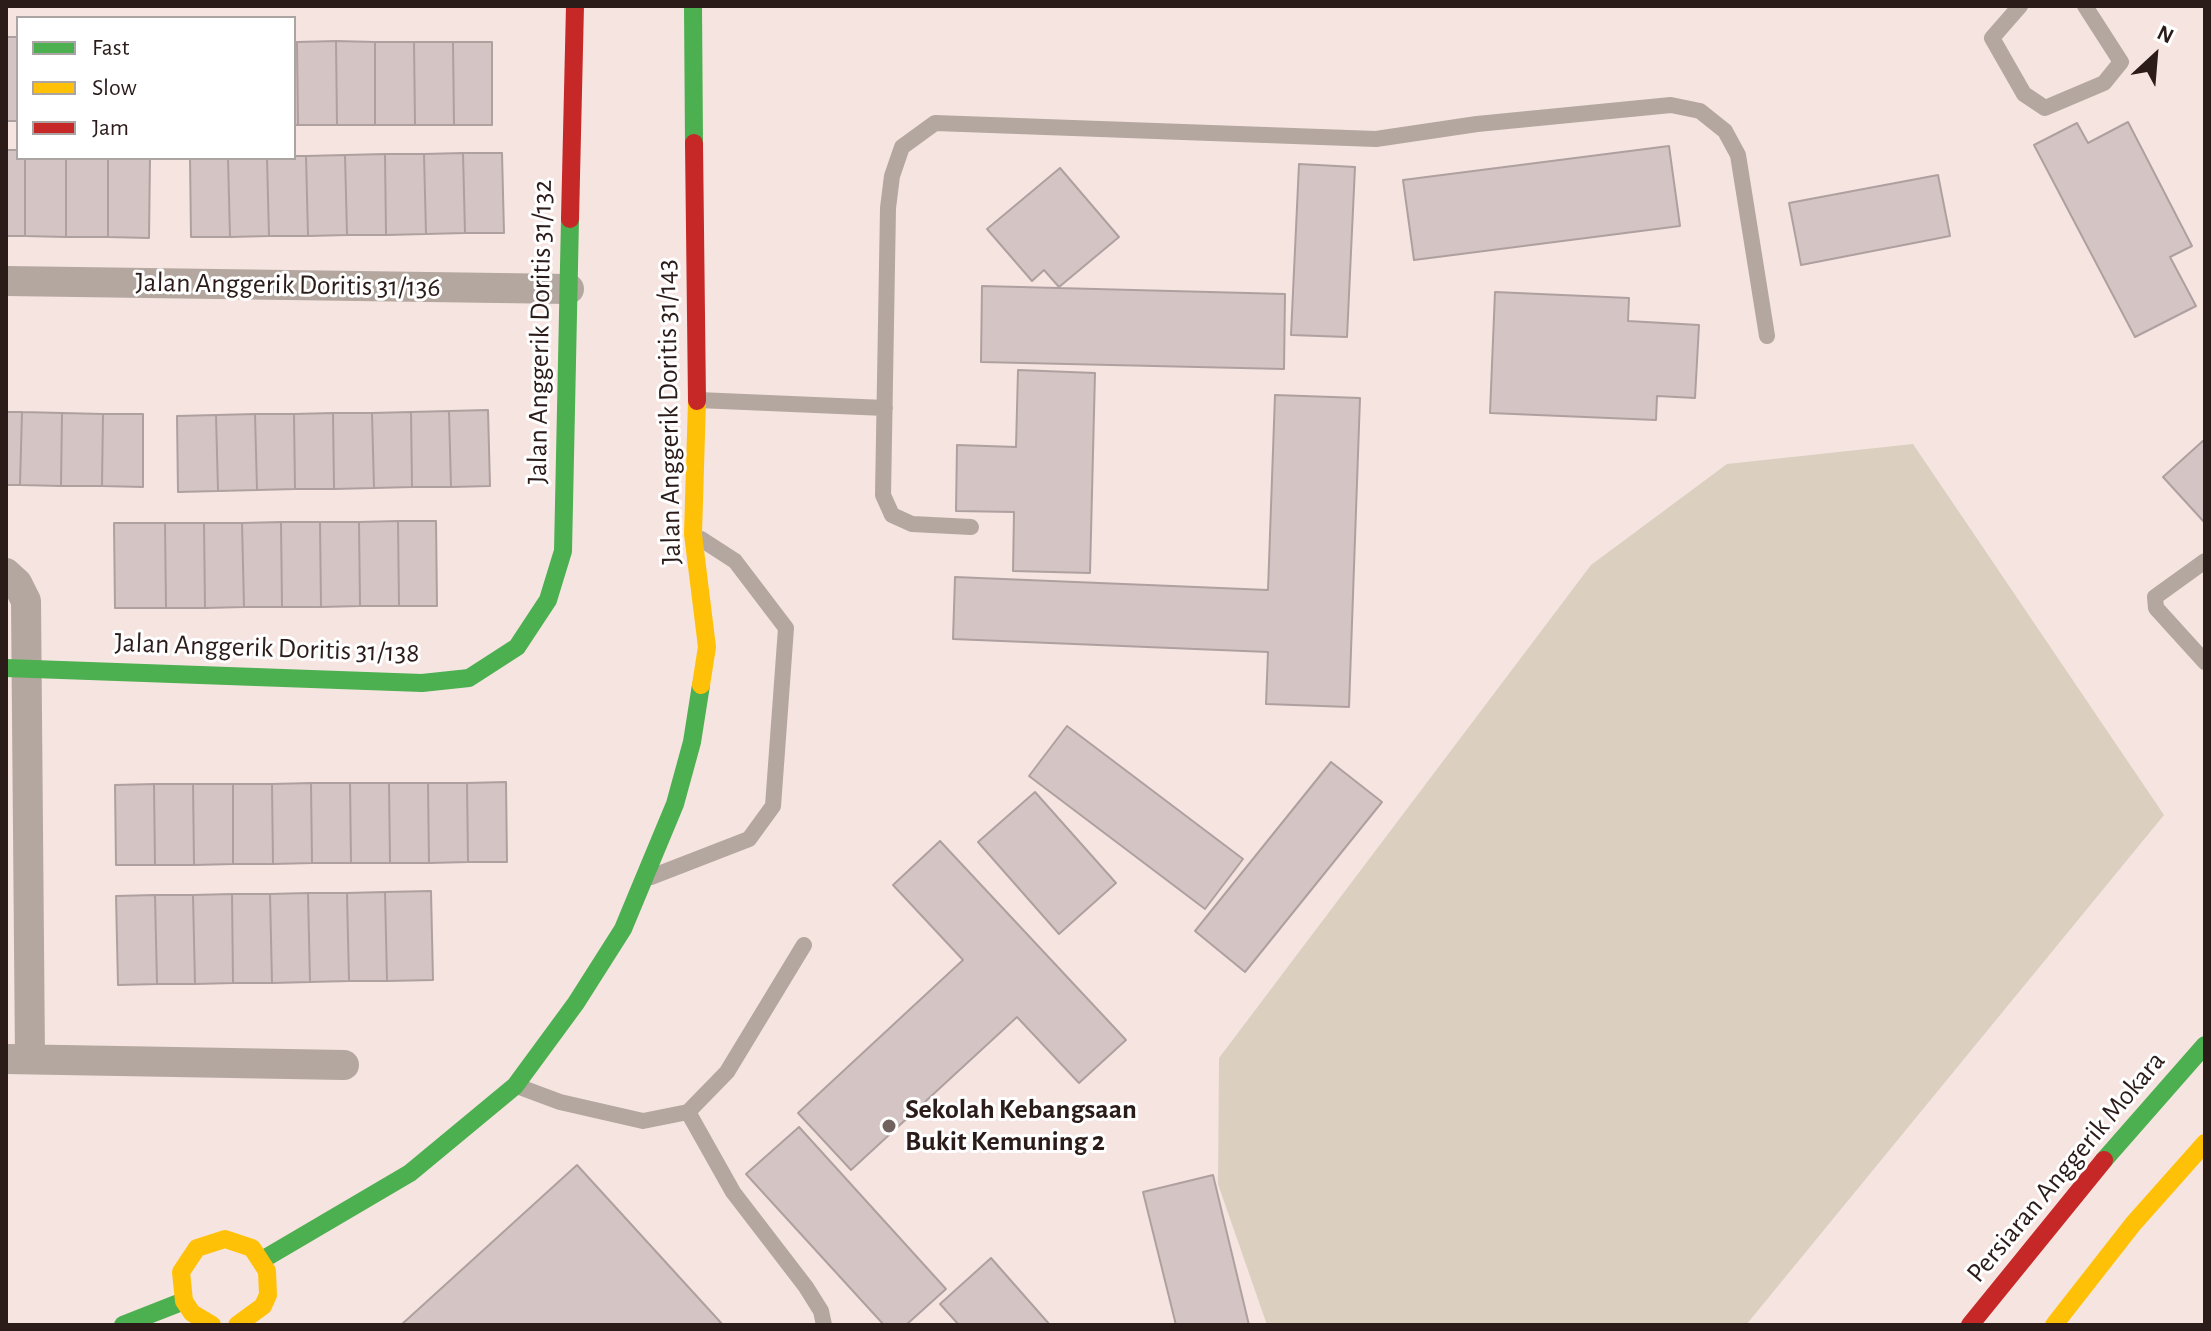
<!DOCTYPE html>
<style>
body{margin:0}
#map{position:relative;width:2211px;height:1331px;overflow:hidden;background:#f5e4e0;font-family:"Alegreya Sans",sans-serif}
canvas{display:block}
.frame{position:absolute;inset:0;border:8px solid #2b1c1a;pointer-events:none}
.legend{position:absolute;left:16px;top:16px;width:280px;height:144px;box-sizing:border-box;background:#fff;border:2px solid #aaa4a3;margin:0;padding:10px 14px;list-style:none;font-size:24px;color:#2b1c1a}
.legend li{display:flex;align-items:center;gap:16px;height:40px}
.legend b{width:40px;border:2px solid #aaa4a3}
.north{position:absolute;left:2115px;top:16px;width:80px;height:80px;-webkit-text-stroke:6px #fff;paint-order:stroke;rotate:26deg;font-size:22px;font-weight:700;line-height:32px;text-align:center;color:#2b1c1a}
.north::after{content:'';display:block;margin:auto;width:28px;height:36px;background:#2b1c1a;clip-path:polygon(50% 0,100% 100%,50% 72%,0 100%)}
</style>
<div id="map">
<canvas width="2211" height="1331"></canvas>
<div class="frame"></div>
<ul class="legend">
<li><b style="height:10px;background:#4caf50"></b>Fast</li>
<li><b style="height:10px;background:#ffc107"></b>Slow</li>
<li><b style="height:10px;background:#c62828"></b>Jam</li>
</ul>
<div class="north">N</div>
</div>
<script>
const ctx = document.querySelector('canvas').getContext('2d');
ctx.lineJoin = 'round';
function fillPath(path, color) { ctx.fillStyle = color; ctx.fill(path, 'evenodd'); }
const toPath = rows => new Path2D(rows.map(r => 'M' + r).join(''));
function trace(path, color, width, dash) { ctx.strokeStyle = color; ctx.lineWidth = width; ctx.lineCap = dash ? 'butt' : 'round'; ctx.setLineDash(dash || []); ctx.stroke(path); }
function drawText(font, color, halo, rows, align = 'center') {
  ctx.font = font + ' "Alegreya Sans",sans-serif'; ctx.lineWidth = 6; ctx.setLineDash([]); ctx.textBaseline = 'middle'; ctx.strokeStyle = halo; ctx.fillStyle = color; for (const [text, x, y, turn = 0] of rows) {
    ctx.save(); ctx.translate(x, y); ctx.rotate((+turn || 0) * Math.PI / 180); ctx.textAlign = isNaN(turn) ? turn : align; if (halo) ctx.strokeText(text, 0, 0); ctx.fillText(text, 0, 0); ctx.restore();
  }
}
fillPath(toPath([
 [1913,444,2164,815,1746,1325,1267,1325,1218,1184,1219,1058,1591,565,1727,464]
]), '#dbcfc0');
const building = toPath([
 [6,37,18,37,18,121,6,121,6,37],
 [336,41,337,125,298,125,297,42,336,41],
 [336,41,375,42,375,125,337,125,336,41],
 [294,42,297,42,298,125,294,125,294,42],
 [375,42,414,42,415,125,375,125,375,42],
 [414,42,453,42,454,125,415,125,414,42],
 [453,42,492,42,492,125,454,125,453,42],
 [2128,122,2192,246,2170,257,2196,306,2135,337,2034,145,2077,123,2088,143,2128,122],
 [1669,146,1680,226,1414,260,1403,180,1669,146],
 [6,150,18,150,18,158,25,158,25,236,6,236,6,150],
 [463,153,502,153,504,233,465,233,463,153],
 [463,153,465,233,426,234,424,154,463,153],
 [385,154,424,154,426,234,386,235,385,154],
 [385,154,386,235,347,235,345,155,385,154],
 [345,155,347,235,308,236,306,156,345,155],
 [294,156,306,156,308,236,269,236,267,158,294,156],
 [25,158,66,158,66,237,25,236,25,158],
 [66,158,108,158,108,237,66,237,66,158],
 [108,158,150,158,149,238,108,237,108,158],
 [190,158,228,158,230,237,191,237,190,158],
 [228,158,267,158,269,236,230,237,228,158],
 [1299,164,1355,167,1347,337,1291,335,1299,164],
 [1060,168,1119,237,1059,287,1044,270,1032,281,987,229,1060,168],
 [1938,175,1950,236,1801,265,1789,203,1938,175],
 [982,286,1285,294,1284,369,981,362,982,286],
 [1495,292,1629,298,1628,321,1699,325,1695,398,1657,396,1656,420,1490,413,1495,292],
 [1018,370,1095,373,1090,573,1013,571,1014,512,956,511,957,445,1016,447,1018,370],
 [1275,395,1360,398,1349,707,1266,704,1268,652,953,639,955,577,1268,590,1275,395],
 [488,410,490,486,451,487,449,411,488,410],
 [449,411,451,487,412,487,411,412,449,411],
 [6,412,22,412,20,485,6,485,6,412],
 [22,412,62,413,61,486,20,485,22,412],
 [411,412,412,487,374,488,372,413,411,412],
 [62,413,103,414,102,486,61,486,62,413],
 [333,413,334,489,295,489,294,414,333,413],
 [333,413,372,413,374,488,334,489,333,413],
 [103,414,143,414,143,487,102,486,103,414],
 [255,414,257,490,218,491,216,415,255,414],
 [255,414,294,414,295,489,257,490,255,414],
 [216,415,218,491,178,492,177,416,216,415],
 [2205,439,2205,523,2163,477,2205,439],
 [398,521,436,521,437,606,399,606,398,521],
 [398,521,399,606,360,606,359,522,398,521],
 [281,522,320,522,321,607,282,607,281,522],
 [281,522,282,607,244,607,242,523,281,522],
 [320,522,359,522,360,606,321,607,320,522],
 [114,523,165,523,166,608,115,608,114,523],
 [165,523,204,523,205,608,166,608,165,523],
 [204,523,242,523,244,607,205,608,204,523],
 [1067,726,1243,859,1205,909,1029,776,1067,726],
 [1331,762,1382,802,1245,972,1195,931,1331,762],
 [506,782,507,862,468,862,467,783,506,782],
 [311,783,312,863,273,864,272,784,311,783],
 [311,783,350,783,351,863,312,863,311,783],
 [350,783,389,783,390,863,351,863,350,783],
 [389,783,428,783,429,863,390,863,389,783],
 [428,783,467,783,468,862,429,863,428,783],
 [154,784,155,865,116,865,115,785,154,784],
 [154,784,193,784,194,865,155,865,154,784],
 [193,784,233,784,233,864,194,865,193,784],
 [233,784,272,784,273,864,233,864,233,784],
 [1035,792,1116,883,1059,934,978,842,1035,792],
 [940,841,1126,1040,1079,1083,1017,1017,851,1170,798,1113,963,960,893,885,940,841],
 [431,891,433,980,387,981,385,892,431,891],
 [385,892,387,981,349,981,347,893,385,892],
 [308,893,347,893,349,981,310,982,308,893],
 [308,893,310,982,272,983,270,894,308,893],
 [232,894,270,894,272,983,233,983,232,894],
 [232,894,233,983,195,984,193,895,232,894],
 [155,895,193,895,195,984,157,984,155,895],
 [155,895,157,984,118,985,116,896,155,895],
 [799,1127,946,1289,906,1325,884,1325,746,1174,799,1127],
 [577,1165,723,1325,401,1325,577,1165],
 [1213,1175,1249,1325,1176,1325,1143,1192,1213,1175],
 [991,1258,1050,1325,959,1325,940,1304,991,1258]
]);
fillPath(building, '#d5c4c4');
trace(building, '#afa0a0', 2);
trace(toPath([
 [2020,6,1992,38,2024,94,2045,108,2104,83,2121,62,2085,6],
 [698,400,885,408],
 [971,527,912,524,892,515,883,495,888,208,892,176,902,147,935,123,1376,139,1477,124,1671,105,1700,111,1725,131,1738,155,1767,336],
 [2205,561,2155,597,2156,608,2205,662],
 [651,877,749,839,773,806,786,628,735,561,701,539],
 [517,1086,560,1102,643,1121,688,1112,727,1072,804,945],
 [688,1112,733,1192,806,1287,821,1311,824,1325]
]), '#b3a79f', 16);
trace(toPath([
 [6,281,569,289],
 [6,573,17,583,26,601,30,1059],
 [6,1059,344,1065]
]), '#b3a79f', 30);
trace(toPath([
 [693,6,694,143],
 [6,668,422,683,469,678,517,647,548,600,563,551,570,219],
 [2104,1160,2205,1045],
 [262,1260,410,1173,515,1086,576,1003,623,929,675,804,692,742,701,685],
 [123,1325,184,1301]
]), '#4caf50', 18);
trace(toPath([
 [697,401,693,534,707,647,701,685],
 [212,1325,192,1313,184,1301,181,1272,197,1248,225,1239,252,1248,267,1271,268,1295,263,1306,237,1325],
 [2054,1325,2133,1224,2205,1143]
]), '#ffc107', 18);
trace(toPath([
 [694,143,697,401],
 [570,219,575,6],
 [1970,1325,2104,1160]
]), '#c62828', 18);
for (const [x, y, r, color] of [
 [889,1126,8,"#72625f"]
]) { const dot = new Path2D(); dot.arc(x, y, r, 0, 2 * Math.PI); ctx.fillStyle = color; ctx.fill(dot); trace(dot, '#fff', 3); }
drawText('28px', '#2b1c1a', '#fff', [
 ["Jalan Anggerik Doritis 31/136",288,285,1],
 ["Jalan Anggerik Doritis 31/132",540,332,-89],
 ["Jalan Anggerik Doritis 31/143",669,412,-91],
 ["Jalan Anggerik Doritis 31/138",267,648,2],
 ["Persiaran Anggerik Mokara",2066,1167,-50]
]);
drawText('bold 28px', '#2b1c1a', '#fff', [
 ["Sekolah Kebangsaan",905,1110],
 ["Bukit Kemuning 2",905,1142]
], 'left');
</script>
